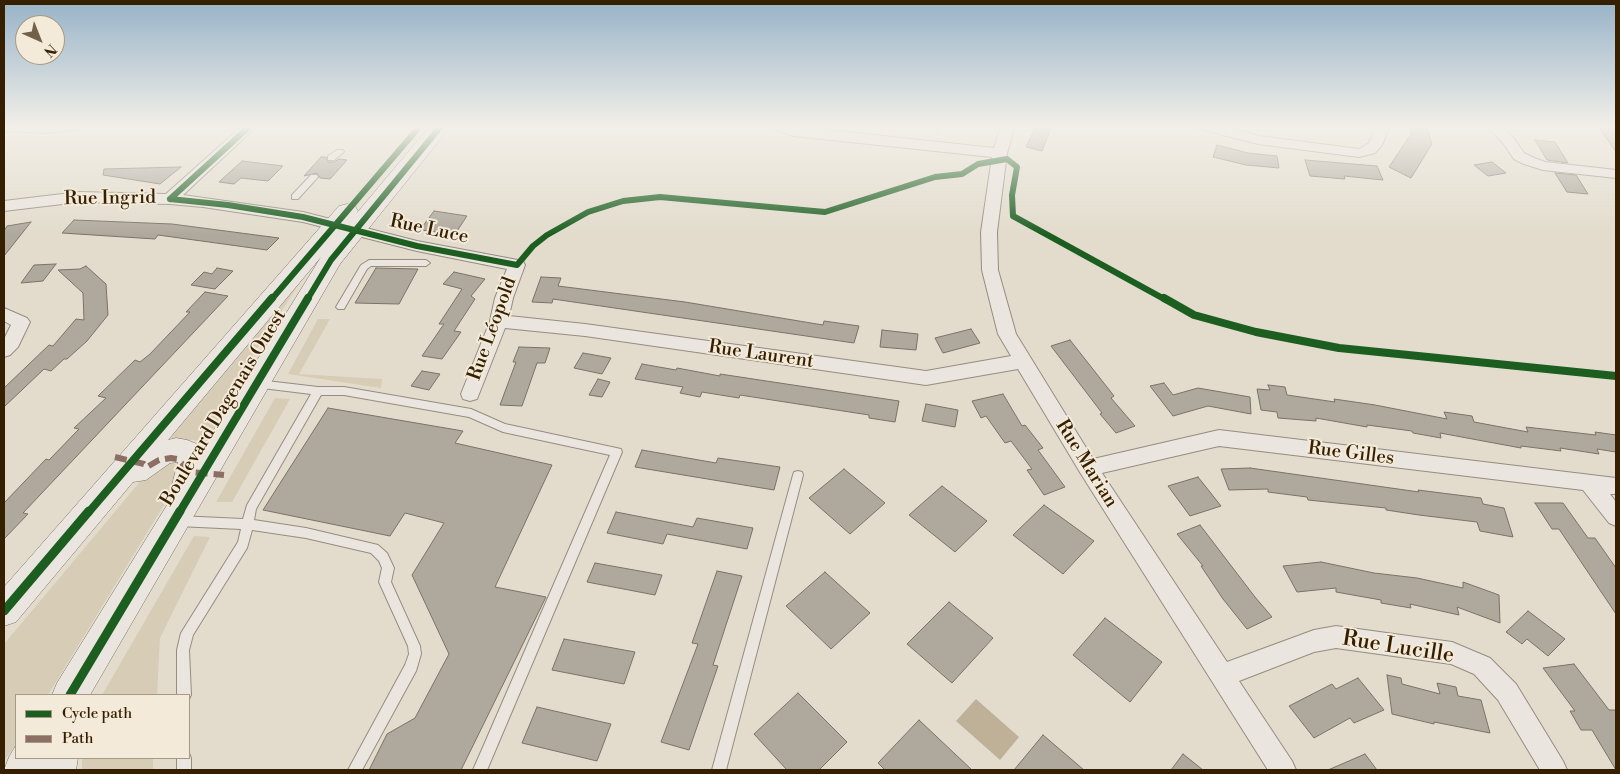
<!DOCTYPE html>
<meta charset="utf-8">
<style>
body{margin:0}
#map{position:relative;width:1620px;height:774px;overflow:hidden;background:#e3dccd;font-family:"Libre Bodoni",serif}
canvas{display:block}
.frame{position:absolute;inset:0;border:5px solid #351f00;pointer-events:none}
.legend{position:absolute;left:15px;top:694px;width:175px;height:65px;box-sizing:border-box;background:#f3ead9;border:1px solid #a79982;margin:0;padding:6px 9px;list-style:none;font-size:15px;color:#351f00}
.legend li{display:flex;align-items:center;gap:10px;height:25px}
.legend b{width:25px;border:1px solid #a79982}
.north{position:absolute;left:15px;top:15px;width:50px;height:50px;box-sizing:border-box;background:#f3ead9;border:1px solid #a79982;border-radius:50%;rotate:136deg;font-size:14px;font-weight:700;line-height:20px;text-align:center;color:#351f00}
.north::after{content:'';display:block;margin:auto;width:18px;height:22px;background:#726148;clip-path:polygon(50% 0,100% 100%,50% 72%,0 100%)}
</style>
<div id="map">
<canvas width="1620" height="774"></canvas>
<div class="frame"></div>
<ul class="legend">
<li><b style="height:6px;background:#1b5e20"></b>Cycle path</li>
<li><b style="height:6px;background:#8d6e63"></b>Path</li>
</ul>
<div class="north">N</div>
</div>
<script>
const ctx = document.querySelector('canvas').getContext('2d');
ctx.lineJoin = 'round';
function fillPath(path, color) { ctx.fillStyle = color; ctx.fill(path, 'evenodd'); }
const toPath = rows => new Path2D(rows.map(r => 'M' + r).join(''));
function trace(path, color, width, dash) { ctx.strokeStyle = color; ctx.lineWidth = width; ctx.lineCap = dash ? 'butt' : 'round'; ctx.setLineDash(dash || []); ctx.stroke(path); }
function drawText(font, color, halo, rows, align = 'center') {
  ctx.font = font + ' "Libre Bodoni",serif'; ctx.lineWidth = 4; ctx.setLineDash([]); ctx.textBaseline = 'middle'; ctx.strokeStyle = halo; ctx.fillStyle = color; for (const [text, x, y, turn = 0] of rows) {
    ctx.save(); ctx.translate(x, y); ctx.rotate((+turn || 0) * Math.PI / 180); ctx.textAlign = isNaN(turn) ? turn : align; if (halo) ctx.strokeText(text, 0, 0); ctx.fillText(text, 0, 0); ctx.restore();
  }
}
fillPath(toPath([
 [306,273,255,352,205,444,194,440,171,441,174,431],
 [318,319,330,319,299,374,382,379,381,388,288,374],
 [275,398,290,399,232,502,216,502],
 [174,463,179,469,178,482,48,695,16,695,16,744,4,761,4,644,149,471,160,465],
 [194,536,210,537,160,638,157,695,102,695],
 [82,758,153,758,153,770,82,770]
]), '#d7ccb6');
fillPath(toPath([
 [976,699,1019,737,1000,760,956,721]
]), '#beb198');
const building = toPath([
 [1036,126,1052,126,1042,151,1026,147,1036,126],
 [1409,126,1427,128,1432,144,1411,178,1389,167,1411,134,1409,126],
 [1598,126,1616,126,1616,152,1598,126],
 [1535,140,1555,142,1568,163,1547,160,1535,140],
 [1217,145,1248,153,1277,156,1279,168,1246,165,1213,157,1217,145],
 [321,157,326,157,328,162,334,162,339,159,347,160,330,179,320,178,317,173,304,176,321,157],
 [1305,160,1377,166,1383,180,1344,176,1345,179,1310,176,1305,160],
 [242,161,283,166,268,181,241,178,234,184,219,182,242,161],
 [1492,162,1506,173,1488,176,1474,165,1492,162],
 [181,167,160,184,103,175,104,169,181,167],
 [1555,173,1576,175,1588,194,1567,192,1555,173],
 [434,211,467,216,455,234,420,230,434,211],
 [74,220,172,224,279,238,267,250,158,235,155,239,62,233,74,220],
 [31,222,4,256,4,231,7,226,31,222],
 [56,264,43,281,21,283,34,265,56,264],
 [86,266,106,284,108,315,87,341,67,359,64,359,51,371,44,369,4,407,4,388,49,345,53,346,76,319,84,320,83,293,58,270,80,269,86,266],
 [217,268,233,271,215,289,191,285,204,272,212,274,217,268],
 [376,268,418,269,399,304,355,303,376,268],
 [454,272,485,279,471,296,475,299,454,331,461,332,442,359,422,356,444,324,439,324,462,289,443,284,454,272],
 [541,277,561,278,558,286,685,302,823,325,824,321,859,326,854,343,553,299,552,303,532,302,541,277],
 [205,292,228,296,23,513,28,514,4,539,4,503,46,459,49,460,79,429,74,428,106,398,98,396,135,360,140,362,150,354,190,312,186,312,205,292],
 [971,329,980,343,943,353,935,338,971,329],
 [882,330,918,334,916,350,880,347,882,330],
 [1070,340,1114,396,1111,398,1135,426,1116,433,1100,414,1102,413,1051,346,1070,340],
 [519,347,550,348,545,363,537,363,522,406,500,405,516,362,513,362,519,347],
 [583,353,611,358,602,374,574,368,583,353],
 [642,364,676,370,677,368,720,376,720,374,899,401,895,422,869,418,869,415,740,395,739,398,702,392,700,397,680,393,683,387,635,379,642,364],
 [422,371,440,374,429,390,411,386,422,371],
 [598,379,610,382,602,397,589,395,598,379],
 [1164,383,1173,395,1198,388,1250,397,1251,414,1208,406,1173,416,1150,386,1164,383],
 [1268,385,1285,387,1287,395,1335,402,1334,399,1375,405,1447,419,1444,412,1472,416,1474,422,1528,432,1526,427,1596,435,1595,432,1616,435,1616,452,1597,449,1599,454,1560,448,1561,451,1521,446,1521,448,1440,433,1441,438,1413,433,1412,431,1367,425,1367,427,1316,418,1316,421,1278,418,1277,412,1261,410,1257,389,1270,390,1268,385],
 [1003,394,1022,426,1025,425,1043,448,1038,450,1065,487,1044,495,1027,470,1032,469,1011,441,1005,443,986,416,981,418,972,401,1003,394],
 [926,404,958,410,955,427,922,421,926,404],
 [328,408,463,431,455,443,552,465,495,587,546,597,461,770,369,770,387,734,415,718,449,654,412,575,444,523,405,513,390,536,263,510,328,408],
 [642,450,716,463,718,458,780,467,774,490,635,467,642,450],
 [1250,468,1419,492,1418,490,1481,498,1483,504,1504,508,1513,537,1480,531,1477,522,1419,515,1386,510,1386,508,1308,500,1307,497,1268,492,1268,489,1229,490,1221,469,1250,468],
 [844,469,885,503,850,534,809,498,844,469],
 [1198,477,1221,506,1190,516,1168,486,1198,477],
 [942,486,987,521,955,552,909,515,942,486],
 [1535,503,1563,503,1588,538,1595,538,1616,568,1616,614,1559,529,1552,529,1535,503],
 [1044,505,1094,541,1063,574,1013,535,1044,505],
 [616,512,693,527,697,518,753,528,747,549,667,534,663,544,607,533,616,512],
 [1200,525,1255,597,1272,617,1247,629,1223,599,1201,566,1203,566,1177,534,1200,525],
 [1321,562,1374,573,1417,578,1463,588,1463,582,1499,595,1500,623,1457,607,1459,615,1410,604,1411,608,1381,603,1381,600,1336,592,1336,588,1297,592,1283,566,1321,562],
 [595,563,662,575,655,595,587,582,595,563],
 [717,571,742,576,713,665,718,666,689,750,661,742,698,644,692,643,717,571],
 [825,572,870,613,831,649,786,606,825,572],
 [949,602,993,638,952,683,907,644,949,602],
 [1528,611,1565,639,1548,656,1527,639,1522,644,1506,632,1528,611],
 [1105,618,1162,662,1130,702,1073,655,1105,618],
 [564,639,635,652,624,684,552,670,564,639],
 [1574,664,1609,710,1616,710,1616,770,1592,730,1581,730,1570,711,1575,711,1543,668,1574,664],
 [1387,675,1401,678,1402,684,1440,694,1437,683,1456,687,1458,696,1481,700,1490,733,1434,722,1434,724,1392,714,1387,675],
 [1358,678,1384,710,1354,723,1350,718,1314,738,1289,706,1332,684,1336,689,1358,678],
 [798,693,847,742,819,770,787,770,754,734,798,693],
 [537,707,611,724,597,761,522,743,537,707],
 [919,720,972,770,885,770,878,763,919,720],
 [1043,735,1084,770,1014,770,1043,735],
 [1183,754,1203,770,1171,770,1183,754],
 [1365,754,1377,770,1328,770,1365,754]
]);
fillPath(building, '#afa99d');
trace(building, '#7a7266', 1);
const lane = toPath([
 [337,150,343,150,344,152,334,160,328,160,328,156,337,150],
 [311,175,317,175,318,177,298,199,292,199,292,195,311,175],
 [369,260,426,260,430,263,426,266,371,266,367,269,344,309,338,309,336,307,361,265,369,260],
 [258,380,318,387,344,387,471,409,505,424,621,449,622,452,487,770,473,770,610,455,503,432,469,417,344,395,321,395,256,509,254,520,306,528,378,545,387,553,394,568,391,582,420,646,421,654,416,671,362,770,348,770,405,665,409,654,408,646,379,582,382,568,379,561,371,553,306,538,252,530,247,548,193,635,189,650,191,695,189,699,189,695,177,695,177,650,181,633,238,542,241,529,178,526,174,524,172,521,174,518,178,516,243,519,247,505,311,394,254,387,253,384,254,381,258,380],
 [798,471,802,472,803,475,726,770,712,770,793,475,794,472,798,471],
 [189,753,191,758,191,770,177,770,177,758,189,758,189,753]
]);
const street = toPath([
 [4,126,82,126,75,130,45,133,4,131,4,126],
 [242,126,257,126,183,195,303,212,417,241,523,261,525,265,513,298,509,316,585,324,926,371,1011,356,998,334,982,270,981,232,992,157,793,136,774,129,772,126,791,126,994,148,1001,126,1015,126,1007,153,997,232,998,270,1016,334,1093,459,1219,430,1616,478,1616,494,1610,494,1616,502,1616,526,1609,523,1583,490,1219,446,1102,473,1227,662,1314,630,1336,626,1452,642,1490,658,1516,684,1563,761,1567,770,1540,770,1498,700,1474,674,1451,664,1336,648,1314,652,1239,681,1292,761,1296,770,1268,770,1081,474,1018,369,926,385,585,336,505,328,479,394,477,399,470,401,463,399,461,394,490,321,495,298,507,269,417,251,303,222,203,207,170,204,79,202,4,211,4,201,79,192,166,194,242,126],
 [1198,126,1222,126,1259,136,1359,149,1369,143,1376,126,1390,126,1382,145,1375,153,1359,157,1258,144,1200,129,1198,126],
 [1486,126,1501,126,1513,137,1524,153,1534,158,1545,162,1616,170,1616,178,1543,170,1524,164,1514,159,1503,143,1486,126],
 [4,308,27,318,30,322,18,347,10,355,4,357,4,339,11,325,4,321,4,308]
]);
const secondary = toPath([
 [430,126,451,126,340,264,90,695,52,695,57,683,172,497,170,492,178,462,170,463,146,480,133,482,16,622,4,626,4,587,339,206,347,204,355,206,358,211,356,214,430,126],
 [321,257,202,449,197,444,187,440,176,438,168,440,321,257],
 [16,745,16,758,78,758,76,770,4,770,9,757,16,745]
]);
trace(lane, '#948d80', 2);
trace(street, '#948d80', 2);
trace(secondary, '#7a7266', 1);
trace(toPath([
 [937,135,940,126]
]), '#a6a097', 2.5, [1, 2]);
fillPath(lane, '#eae5de');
fillPath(street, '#eae5de');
fillPath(secondary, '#eae5de');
trace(toPath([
 [115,457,144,464,147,467,159,460,171,458,177,459,191,472,224,475]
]), '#8d6e63', 6, [12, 6]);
trace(toPath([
 [170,199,228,205,303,217,417,246,517,265,533,246,547,235,588,212,623,201,660,197,825,212,935,177,962,174,978,164,1007,159,1017,167,1012,195,1013,216,1166,300],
 [170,199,250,126],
 [271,300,420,126],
 [307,300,331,260,441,126]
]), '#1b5e20', 6);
trace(toPath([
 [1164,298,1194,315,1256,332,1339,348,1616,376],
 [88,513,272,298],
 [179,513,308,298]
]), '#1b5e20', 8);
trace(toPath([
 [4,611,89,511],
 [70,695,180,511]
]), '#1b5e20', 9);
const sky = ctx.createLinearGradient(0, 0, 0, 235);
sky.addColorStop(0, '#97b3c8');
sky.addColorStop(0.54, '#f2efe8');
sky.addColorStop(1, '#f2efe800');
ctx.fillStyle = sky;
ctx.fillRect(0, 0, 1620, 235);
drawText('19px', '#351f00', '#f3ead9', [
 ["Rue Ingrid",110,199,-1],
 ["Rue Luce",429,230,12],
 ["Rue Léopold",493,329,-70],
 ["Rue Laurent",761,355,8],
 ["Boulevard Dagenais Ouest",224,408,-59],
 ["Rue Gilles",1351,454,7],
 ["Rue Marian",1086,464,58]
]);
drawText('22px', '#351f00', '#f3ead9', [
 ["Rue Lucille",1398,648,9]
]);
</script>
